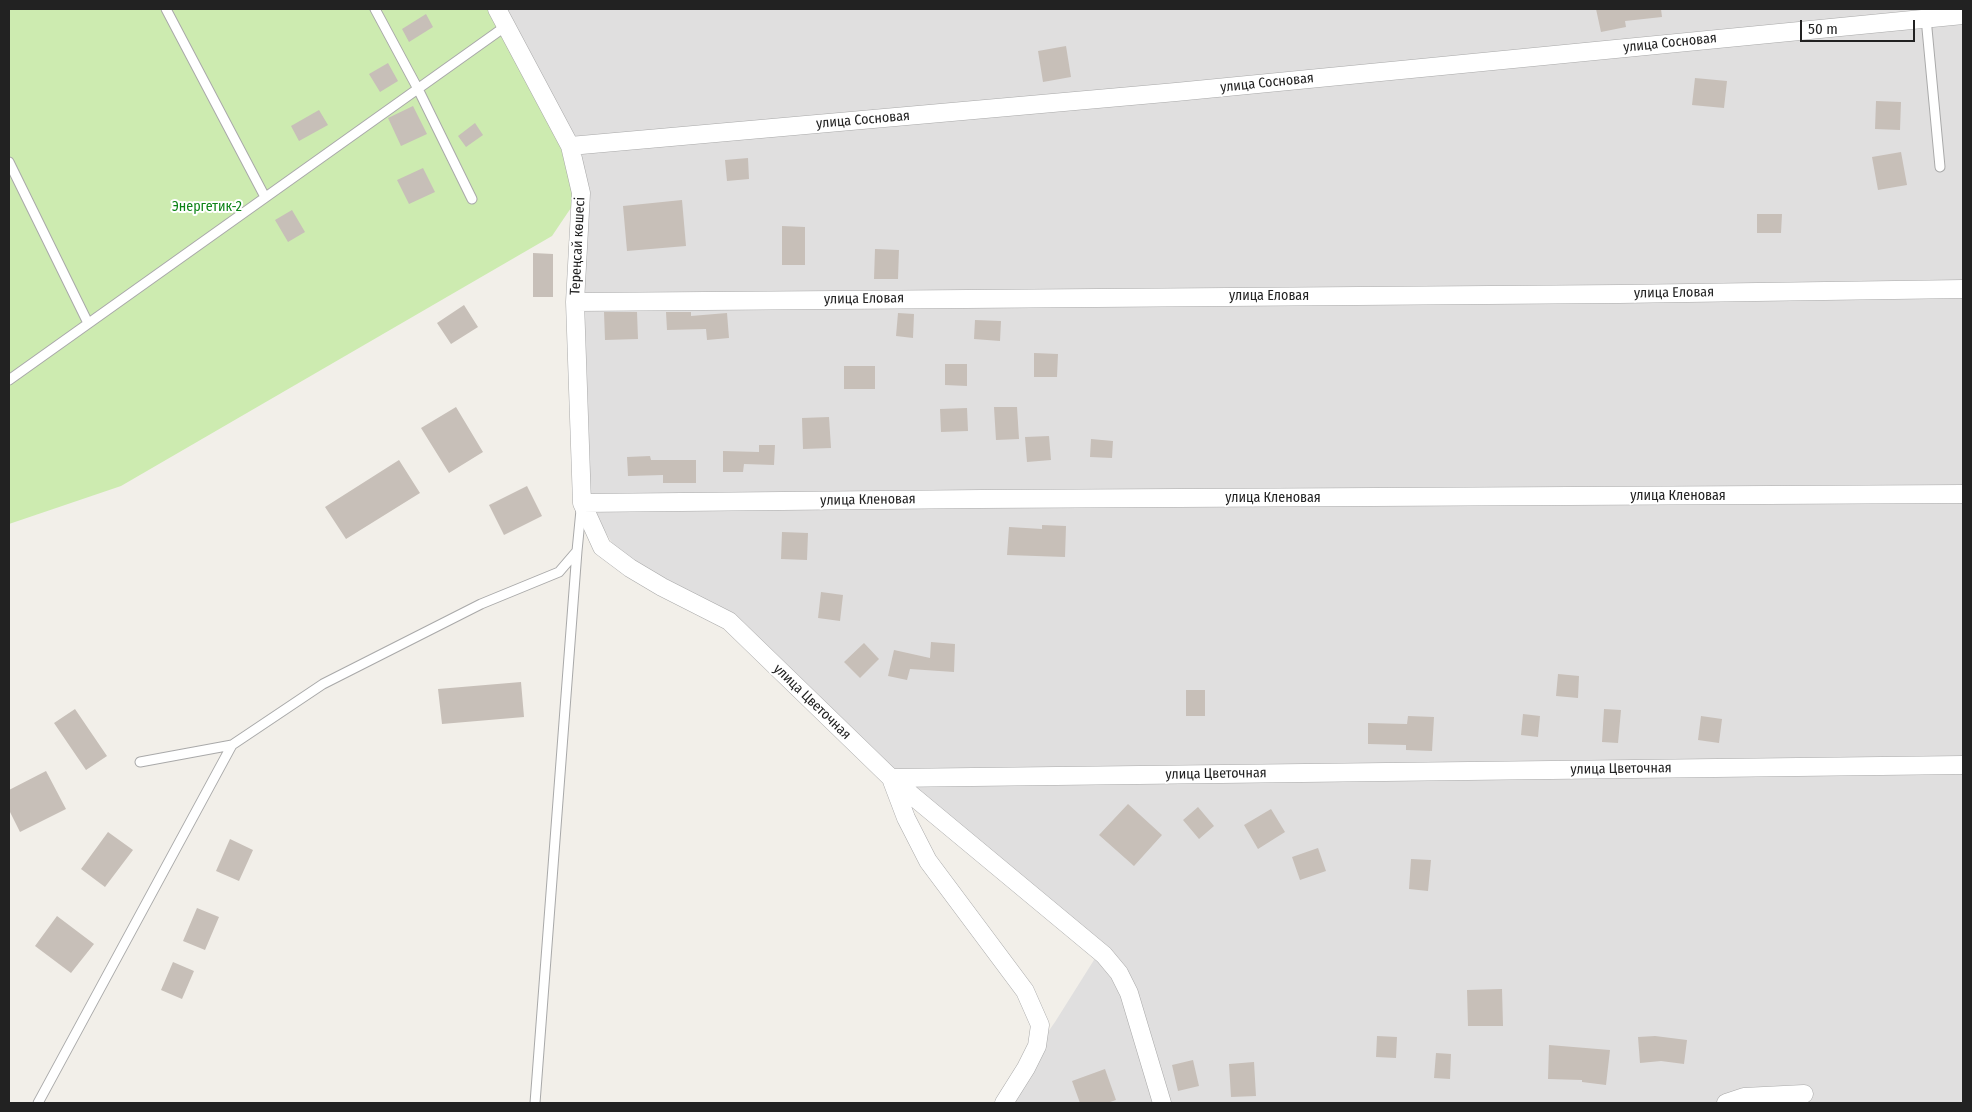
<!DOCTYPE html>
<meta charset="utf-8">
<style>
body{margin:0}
#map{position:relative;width:1972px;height:1112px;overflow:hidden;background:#f2efe9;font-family:"Fira Sans Condensed",sans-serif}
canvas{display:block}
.frame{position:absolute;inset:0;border:10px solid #222;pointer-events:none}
.scale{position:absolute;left:1800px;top:20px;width:115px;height:22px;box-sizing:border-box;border:2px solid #222;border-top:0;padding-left:6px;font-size:15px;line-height:18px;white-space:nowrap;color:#222;-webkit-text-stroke:4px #fff;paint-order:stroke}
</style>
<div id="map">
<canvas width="1972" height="1112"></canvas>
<div class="frame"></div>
<div class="scale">50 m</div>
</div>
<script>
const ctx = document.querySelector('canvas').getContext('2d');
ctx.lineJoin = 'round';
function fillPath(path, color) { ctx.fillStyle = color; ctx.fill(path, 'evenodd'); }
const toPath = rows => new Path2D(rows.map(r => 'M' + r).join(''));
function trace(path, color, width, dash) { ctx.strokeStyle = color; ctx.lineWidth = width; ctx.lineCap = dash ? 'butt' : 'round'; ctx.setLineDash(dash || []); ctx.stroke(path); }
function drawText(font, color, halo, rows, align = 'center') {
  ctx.font = font + ' "Fira Sans Condensed",sans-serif'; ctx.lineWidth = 4; ctx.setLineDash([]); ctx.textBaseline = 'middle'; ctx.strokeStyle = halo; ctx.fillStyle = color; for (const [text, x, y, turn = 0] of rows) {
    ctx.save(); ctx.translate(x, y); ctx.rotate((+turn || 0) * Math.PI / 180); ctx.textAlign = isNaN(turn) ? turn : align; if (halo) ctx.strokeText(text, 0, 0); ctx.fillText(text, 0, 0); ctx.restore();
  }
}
fillPath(toPath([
 [497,9,1963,9,1963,1103,998,1103,1055,1022,1099,952,889,779,734,627,618,553,587,501,581,193]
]), '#e0dfdf');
fillPath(toPath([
 [9,9,497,9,570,146,581,193,552,236,121,486,9,524]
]), '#cdebb0');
fillPath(toPath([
 [1596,9,1661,9,1662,17,1625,21,1626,27,1601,32],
 [426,14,433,27,409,42,402,29],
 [1066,46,1071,77,1043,82,1038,51],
 [388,63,398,81,380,92,369,74],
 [1695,78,1727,81,1724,108,1692,105],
 [1876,101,1901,102,1900,130,1875,129],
 [413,106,427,134,401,146,388,118],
 [319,110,328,125,299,141,291,126],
 [475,123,483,135,466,147,458,136],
 [1901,152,1907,185,1878,190,1872,157],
 [748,158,749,179,727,181,725,160],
 [423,168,435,192,409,204,397,180],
 [682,200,686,246,627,251,623,206],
 [292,210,305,232,288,242,275,220],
 [1757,214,1782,214,1781,233,1757,233],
 [782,226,805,227,805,265,782,265],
 [875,249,899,250,898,279,874,279],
 [533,253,553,254,553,297,533,297],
 [464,305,478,327,451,344,437,323],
 [604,312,637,312,638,339,605,340],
 [666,312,691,312,691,316,727,313,729,338,707,340,706,329,667,330],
 [898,313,914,314,913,338,896,336],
 [975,320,1001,321,1000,341,974,339],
 [1034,353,1058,354,1057,377,1034,377],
 [945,364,967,364,967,386,945,385],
 [844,366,875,366,875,389,844,389],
 [456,407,483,452,449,473,421,428],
 [994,407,1017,407,1019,439,996,440],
 [967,408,968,431,941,432,940,409],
 [829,417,831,448,803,449,802,418],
 [1049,436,1051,460,1027,462,1025,437],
 [1091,439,1113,441,1112,458,1090,457],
 [759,445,775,445,774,465,744,464,743,472,723,472,723,451,759,452],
 [650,456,651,460,696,460,696,483,663,483,663,475,628,476,627,457],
 [399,460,420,493,346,539,325,507],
 [527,486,542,516,504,535,489,505],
 [1042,525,1066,526,1065,557,1007,555,1009,527,1042,529],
 [782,532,808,533,807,560,781,559],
 [821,592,843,595,840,621,818,618],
 [931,642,955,644,954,672,910,669,907,680,888,676,894,650,930,658],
 [864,643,879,659,860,678,844,662],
 [1558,674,1579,676,1578,698,1556,696],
 [521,682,524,717,442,724,438,689],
 [1186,690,1205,690,1205,716,1186,716],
 [75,709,107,756,86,770,54,723],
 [1604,709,1621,710,1618,743,1602,742],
 [1523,714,1540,716,1538,737,1521,735],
 [1408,716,1434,717,1432,751,1406,750,1406,745,1368,744,1368,723,1407,724],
 [1701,716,1722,719,1719,743,1698,740],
 [46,771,66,809,20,832,9,810,9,790],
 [1128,804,1162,835,1134,866,1099,835],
 [1198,807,1214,826,1199,839,1183,820],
 [1271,809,1285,832,1258,849,1244,825],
 [108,832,133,850,105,887,81,869],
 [230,839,253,850,239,881,216,871],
 [1318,848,1326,871,1300,880,1292,857],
 [1411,859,1431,860,1428,891,1409,889],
 [197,908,219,917,205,950,183,941],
 [57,916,94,944,71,973,35,946],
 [173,962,194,971,182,999,161,990],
 [1502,989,1503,1026,1468,1026,1467,990],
 [1377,1036,1397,1037,1396,1058,1376,1057],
 [1655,1036,1687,1040,1684,1064,1661,1061,1640,1063,1638,1037],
 [1549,1045,1610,1050,1606,1085,1582,1082,1582,1080,1548,1079],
 [1436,1053,1451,1054,1450,1079,1434,1078],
 [1193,1060,1199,1086,1178,1091,1172,1065],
 [1254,1062,1256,1096,1231,1097,1229,1064],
 [1105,1069,1116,1100,1107,1103,1080,1103,1072,1081]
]), '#c7bfb8');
const lane = toPath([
 [166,9,265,197],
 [375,9,418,89,472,199],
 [1926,18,1940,167],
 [9,162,88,323],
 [9,380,506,26],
 [140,762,232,745],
 [38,1103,232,745,323,684,481,604,559,572,577,551,581,510],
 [535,1103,577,551]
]);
const street = toPath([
 [497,9,570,146,581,193,575,302,582,503,602,547,630,568,662,587,729,621,891,778,1963,765],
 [570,146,1176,92,1963,15],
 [575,302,1619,294,1963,289],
 [582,503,981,499,1963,494],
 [891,778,1104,955,1119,973,1129,993,1162,1103],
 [892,781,906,818,928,861,1025,991,1040,1025,1037,1046,1026,1068,1004,1103],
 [1726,1103,1744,1097,1804,1094]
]);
trace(lane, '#a9a9a9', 11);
trace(street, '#a9a9a9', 19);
trace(lane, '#fff', 9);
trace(street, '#fff', 18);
drawText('14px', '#222', '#fff', [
 ["улица Сосновая",1670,43,-6],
 ["улица Сосновая",1267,83,-6],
 ["улица Сосновая",863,120,-5],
 ["Тереңсай көшесі",578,246,-87],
 ["улица Еловая",1674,293,-1],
 ["улица Еловая",1269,296],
 ["улица Еловая",864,299,-1],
 ["улица Кленовая",1678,496],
 ["улица Кленовая",1273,498],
 ["улица Кленовая",868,500,-1],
 ["улица Цветочная",812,702,44],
 ["улица Цветочная",1621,769,-1],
 ["улица Цветочная",1216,774,-1]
]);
drawText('14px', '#0c8416', '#fff', [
 ["Энергетик-2",207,207]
]);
</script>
